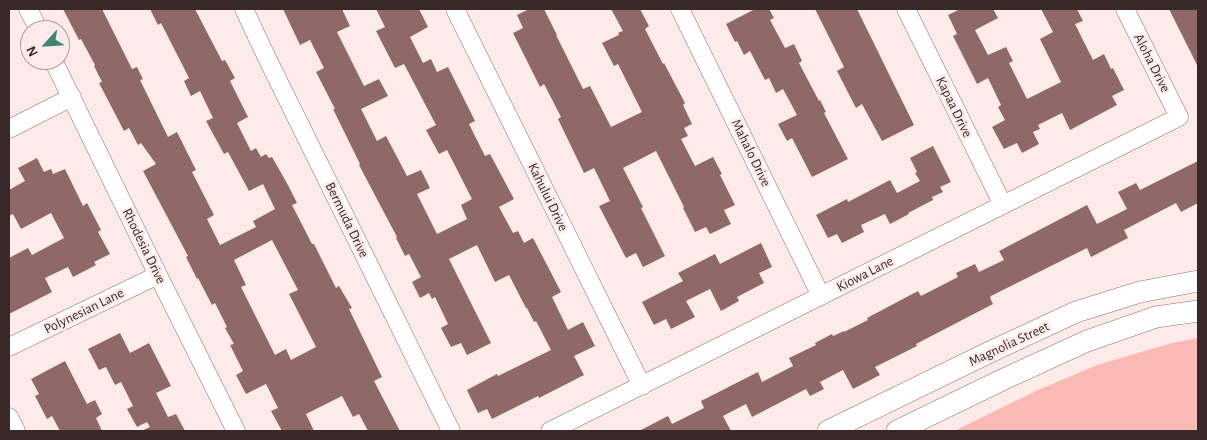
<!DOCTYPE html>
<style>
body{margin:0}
#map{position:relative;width:1207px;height:440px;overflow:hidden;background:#fcebe9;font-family:"Alegreya Sans",sans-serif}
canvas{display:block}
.frame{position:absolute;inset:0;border:10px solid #382827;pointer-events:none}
.north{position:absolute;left:20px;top:20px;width:50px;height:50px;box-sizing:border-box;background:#fcebe9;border:1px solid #ae9d9b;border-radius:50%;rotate:244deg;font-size:14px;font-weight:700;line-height:20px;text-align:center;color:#382827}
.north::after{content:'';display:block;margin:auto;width:18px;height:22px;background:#428476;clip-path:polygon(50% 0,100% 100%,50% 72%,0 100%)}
</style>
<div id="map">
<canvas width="1207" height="440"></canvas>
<div class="frame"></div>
<div class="north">N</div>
</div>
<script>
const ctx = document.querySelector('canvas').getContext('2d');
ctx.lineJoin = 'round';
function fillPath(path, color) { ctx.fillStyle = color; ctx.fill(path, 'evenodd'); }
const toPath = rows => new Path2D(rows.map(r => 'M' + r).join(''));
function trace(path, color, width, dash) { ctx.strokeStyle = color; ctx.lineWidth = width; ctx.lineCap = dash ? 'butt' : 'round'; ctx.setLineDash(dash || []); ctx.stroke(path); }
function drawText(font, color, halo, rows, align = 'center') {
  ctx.font = font + ' "Alegreya Sans",sans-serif'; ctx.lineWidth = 5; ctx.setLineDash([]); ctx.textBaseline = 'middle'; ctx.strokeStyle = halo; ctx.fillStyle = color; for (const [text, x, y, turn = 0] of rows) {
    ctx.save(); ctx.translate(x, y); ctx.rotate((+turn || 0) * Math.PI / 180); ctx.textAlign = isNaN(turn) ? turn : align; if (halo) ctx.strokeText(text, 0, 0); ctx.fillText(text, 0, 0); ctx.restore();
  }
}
fillPath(toPath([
 [1198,338,1198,431,954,431,1038,390,1097,365,1172,343]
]), '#fbb9b5');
fillPath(toPath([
 [63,9,102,9,132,69,137,67,143,79,140,80,168,137,177,132,196,170,192,172,214,215,207,219,220,245,256,227,253,221,275,209,263,184,249,191,228,152,224,154,206,121,213,118,200,91,191,96,184,81,189,78,161,23,158,25,150,9,195,9,222,61,225,60,235,78,230,81,248,117,237,123,251,151,256,148,261,157,266,154,269,158,272,157,288,185,297,203,292,205,312,244,314,244,336,288,339,286,352,308,349,309,382,377,374,381,400,431,368,431,359,414,353,417,342,396,306,414,314,431,282,431,271,411,278,408,266,384,246,394,236,375,243,371,230,345,234,344,225,328,227,327,215,303,212,305,198,278,197,279,186,257,188,256,143,171,156,164,141,143,138,145,129,128,124,131,99,83,102,82,94,66,95,65,81,39,79,40],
 [272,240,298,290,289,294,316,347,291,360,286,349,275,355,241,287,246,285,234,260],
 [283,9,342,9,350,26,337,32,364,86,379,79,388,96,361,109,377,141,386,136,407,176,421,170,430,188,417,194,437,234,467,219,461,205,472,199,447,150,439,154,426,130,436,125,404,64,395,68,376,31,385,27,376,9,419,9,428,27,410,37,423,63,431,59,437,72,448,67,475,121,469,124,485,156,490,154,514,199,499,207,513,233,518,231,524,243,533,238,561,292,552,297,568,330,583,322,595,346,574,356,584,375,539,398,538,396,492,419,487,409,478,413,467,390,497,374,498,376,551,350,536,321,534,322,527,308,526,308,509,275,495,282,477,245,449,259,491,343,467,355,461,343,451,347,441,328,448,324,435,297,432,299,429,293,420,298,412,282,421,277,409,254,405,256,396,238,397,237,359,165,360,164,333,109,335,109,316,72,324,68,310,40,300,45],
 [529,9,544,9,557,35,556,35,583,89,590,86,611,127,642,112,618,64,614,66,602,43,619,35,618,33,623,31,611,9,640,9,649,26,645,29,663,64,664,63,685,103,683,105,692,124,684,128,688,136,681,139,695,166,713,157,722,174,720,175,735,205,724,210,731,224,710,234,706,227,695,232,683,208,684,207,656,151,623,168,643,207,641,208,665,256,643,267,636,253,626,258,599,206,610,201,594,168,584,173,558,119,561,117,544,84,540,87,513,33,523,28,517,15],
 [755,9,769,9,774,18,770,20,785,48,794,44,802,61,799,63,819,101,820,100,826,112,824,113,848,159,812,177,792,138,787,141,778,124,797,115,783,89,776,93,769,78,765,80,750,51,744,55,737,41,735,42,726,24],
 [815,9,857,9,914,125,882,141,862,104,856,108,837,71,844,67],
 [960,9,993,9,998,18,975,30,988,55,1006,47,1013,61,1009,63,1027,99,1061,82,1040,39,1053,32,1041,9,1077,9,1083,21,1075,24,1093,60,1104,54,1111,69,1113,68,1124,90,1112,96,1117,105,1070,130,1062,113,1038,125,1040,129,1033,132,1039,144,1022,153,1017,143,1004,149,992,127,1005,120,998,107,1001,105,988,78,977,84,953,36,957,34,948,15],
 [1169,9,1198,9,1198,67],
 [933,146,951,182,940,187,943,192,932,197,933,200,908,213,909,214,890,224,885,214,861,225,864,232,842,243,837,234,828,238,816,215,847,199,848,202,890,180,897,193,920,181,915,173,917,172,910,158],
 [37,158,44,172,51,169,53,174,65,169,83,206,87,203,101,230,98,232,110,254,94,262,96,265,73,277,68,267,45,278,52,292,9,314,9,258,28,248,32,255,64,238,51,213,21,229,13,214,9,216,9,190,25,181,18,168],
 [1198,161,1198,203,1181,212,1176,203,1124,230,1128,238,1091,257,1087,248,991,296,990,298,993,304,916,344,917,346,875,367,880,375,853,389,843,370,820,382,824,389,810,396,806,389,752,417,746,404,723,416,731,431,639,431,668,416,672,424,704,408,701,401,758,372,762,382,793,366,789,358,816,345,815,343,832,334,833,336,844,331,844,332,868,320,867,318,918,291,921,296,958,277,956,273,975,264,979,272,1004,260,999,251,1087,205,1097,224,1127,209,1118,192,1136,183,1140,190],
 [761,243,772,267,759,273,764,283,737,297,739,301,721,311,710,289,686,301,695,317,671,329,666,319,654,325,642,302,683,281,678,273,715,254,720,264],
 [120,333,130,353,149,343,171,386,156,393,168,417,176,414,185,431,141,431,150,427,147,422,137,427,127,409,133,406,121,382,115,385,106,367,99,370,88,349],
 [65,361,87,404,95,400,102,414,96,418,102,431,60,431,52,416,47,419,35,396,39,394,31,379]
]), '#8e6967');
const minor = toPath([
 [28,9,39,30],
 [244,9,267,58,451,431],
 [455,9,642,386],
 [680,9,821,296],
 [906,9,1003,205],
 [53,60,158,275,236,431],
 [9,129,72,97],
 [9,347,158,275],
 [9,417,16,431],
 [550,431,1179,117,1125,9]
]);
const major = toPath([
 [828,431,992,351,1076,312,1140,292,1198,281],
 [897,431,1004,379,1087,341,1156,317,1198,311]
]);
trace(minor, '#936e6b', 19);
trace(major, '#936e6b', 22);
trace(minor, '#fff', 18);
trace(major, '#fff', 21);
drawText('14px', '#382827', '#fcebe9', [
 ["Aloha Drive",1152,63,63],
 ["Kapaa Drive",954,107,64],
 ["Mahalo Drive",751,153,64],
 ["Kahului Drive",548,197,64],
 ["Bermuda Drive",347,220,64],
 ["Rhodesia Drive",144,246,64],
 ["Kiowa Lane",865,274,-27],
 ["Polynesian Lane",84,311,-26],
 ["Magnolia Street",1009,344,-25]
]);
</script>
